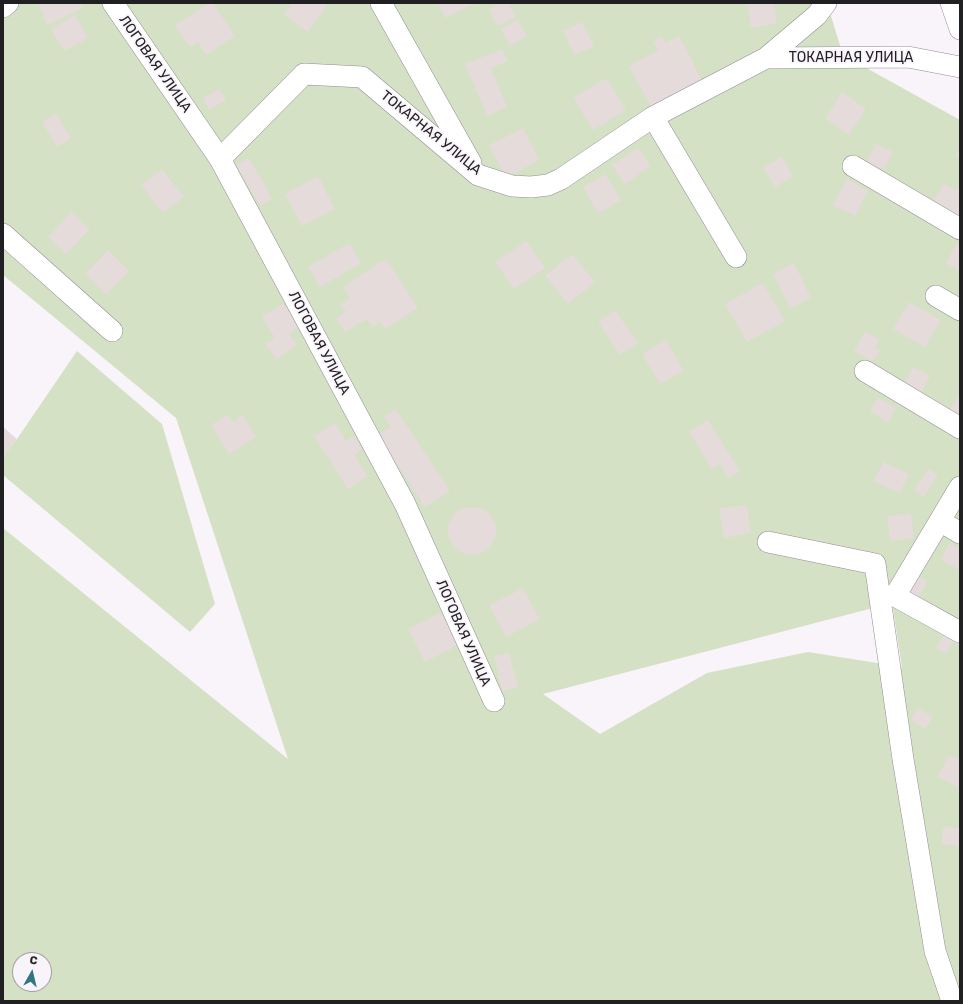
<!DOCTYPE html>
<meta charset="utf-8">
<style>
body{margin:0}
#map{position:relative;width:963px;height:1004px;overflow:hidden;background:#f9f3fa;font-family:Rubik,sans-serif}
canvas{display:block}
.frame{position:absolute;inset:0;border:4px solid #201f21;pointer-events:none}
.north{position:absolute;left:12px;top:952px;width:40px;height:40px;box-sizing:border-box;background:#f9f3fa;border:1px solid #a29ea3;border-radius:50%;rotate:8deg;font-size:11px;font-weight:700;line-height:16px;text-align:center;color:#201f21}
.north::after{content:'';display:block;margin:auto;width:14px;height:18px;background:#307782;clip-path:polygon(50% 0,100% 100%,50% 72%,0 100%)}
</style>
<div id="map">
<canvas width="963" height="1004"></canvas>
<div class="frame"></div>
<div class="north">С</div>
</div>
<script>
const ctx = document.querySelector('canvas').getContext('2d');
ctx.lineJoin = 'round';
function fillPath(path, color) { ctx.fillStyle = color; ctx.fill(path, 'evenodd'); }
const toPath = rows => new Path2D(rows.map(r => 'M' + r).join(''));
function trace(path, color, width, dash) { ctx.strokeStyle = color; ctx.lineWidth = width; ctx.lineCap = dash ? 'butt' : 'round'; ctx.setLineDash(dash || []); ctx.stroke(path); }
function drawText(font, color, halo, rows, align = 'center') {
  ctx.font = font + ' Rubik,sans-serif'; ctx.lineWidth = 3.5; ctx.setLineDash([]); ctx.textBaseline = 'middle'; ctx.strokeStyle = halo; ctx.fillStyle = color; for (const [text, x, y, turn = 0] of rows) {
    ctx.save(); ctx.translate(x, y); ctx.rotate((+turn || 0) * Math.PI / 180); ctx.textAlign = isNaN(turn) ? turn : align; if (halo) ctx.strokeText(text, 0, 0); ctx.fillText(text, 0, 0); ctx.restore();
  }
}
fillPath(toPath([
 [3,3,827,3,843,55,960,120,960,1001,3,1001,3,528,288,759,176,418,3,275],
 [892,603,902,667,808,652,707,673,600,734,543,694],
 [20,960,44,960,44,984,20,984],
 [77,351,162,424,215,604,190,632,3,475,3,456,17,439]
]), '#d4e1c4');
fillPath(toPath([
 [38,3,80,3,83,8,47,25],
 [209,3,213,3,235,36,206,55,198,42,190,47,175,25],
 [293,3,326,3,327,5,308,32,284,14],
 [438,3,476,3,445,18],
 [501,3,509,3,516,17,497,26,489,9],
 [747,3,774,3,777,23,751,28],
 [75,15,88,38,64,51,51,29],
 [518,20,527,36,510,46,501,29],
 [582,22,594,46,575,55,563,31],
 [679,36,702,80,651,107,629,66,658,50,653,42,662,37,666,43],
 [502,49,508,61,491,68,507,107,487,116,465,64],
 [606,78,626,110,593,130,573,98],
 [220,89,226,100,209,110,203,98],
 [842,92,866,109,849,135,825,118],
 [56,114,71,138,57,147,42,122],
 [523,128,539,160,506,178,489,145],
 [876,144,893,152,884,169,879,167,878,174,864,167],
 [638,148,651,166,625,184,612,165],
 [960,148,960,159,955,156],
 [782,157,793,176,775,187,763,168],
 [249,158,272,198,260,206,236,165],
 [162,169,184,197,163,213,141,185],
 [605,174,621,200,598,213,583,187],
 [318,176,335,209,302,226,285,194],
 [847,179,868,191,855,216,833,205],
 [944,183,956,191,959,186,960,186,960,211,958,215,934,200],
 [71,212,90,229,66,254,48,237],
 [526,241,545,268,514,289,495,262],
 [349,243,361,263,320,287,308,267],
 [956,244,960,246,960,271,946,263],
 [108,250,129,271,106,294,85,274],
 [572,254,595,282,568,304,545,276],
 [386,259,418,308,385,329,380,322,372,327,366,319,345,332,336,318,346,312,340,304,350,298,343,287],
 [794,263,811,298,790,308,773,274],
 [763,283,785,321,747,342,725,304],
 [909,302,941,320,925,347,893,329],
 [283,303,298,327,289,334,297,345,276,359,266,344,275,338,262,317],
 [615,310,638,343,620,355,598,322],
 [865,331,880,340,875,348,880,351,873,362,854,351],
 [666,340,684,371,660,384,642,354],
 [913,367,930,376,918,399,901,391],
 [958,396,960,397,960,414,957,420,947,414],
 [878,398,896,408,888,422,870,411],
 [396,409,450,491,425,507,378,435,391,427,384,417],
 [242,414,256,437,229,454,211,425,227,415,234,422],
 [708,420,740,471,728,478,720,464,712,469,689,432],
 [335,423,346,441,353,436,362,449,354,455,368,476,348,489,314,436],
 [3,427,17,439,3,456],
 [883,462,909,474,900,493,874,481],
 [928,469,938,475,924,497,914,490],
 [746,505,751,533,724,538,719,509],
 '448 531a24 24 0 1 1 48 0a24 24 0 1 1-48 0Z',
 [911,514,914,538,890,541,887,516],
 [949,543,960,549,960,570,941,560],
 [914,574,927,581,918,599,905,593],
 [523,588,539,620,506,637,489,605],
 [441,613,458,645,425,662,408,629],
 [944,634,954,639,947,654,936,648],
 [509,653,518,687,502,691,494,656],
 [918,708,933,717,926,729,911,720],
 [949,755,960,760,960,788,938,777],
 [943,827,960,828,960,846,942,844]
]), '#e5dbda');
const minor = toPath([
 [113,3,220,159,405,504,494,701],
 [381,3,471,163],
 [951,3,960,29],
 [3,7,8,3],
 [766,58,817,15,826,3],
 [653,117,736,257],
 [220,159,304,74,362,77,478,175,512,186,531,187,548,185,561,179,653,117,766,58,908,57,960,67],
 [853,166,960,229],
 [3,234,112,331],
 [936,296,960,310],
 [865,371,960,428],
 [960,487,895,596,960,632],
 [940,521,960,533],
 [768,542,875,564,903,759,935,951,952,1001]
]);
trace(minor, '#928d94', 22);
trace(minor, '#fff', 21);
drawText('14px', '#201f21', '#f9f3fa', [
 ["ТОКАРНАЯ УЛИЦА",851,58],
 ["ЛОГОВАЯ УЛИЦА",155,64,55],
 ["ТОКАРНАЯ УЛИЦА",431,133,39],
 ["ЛОГОВАЯ УЛИЦА",319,343,62],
 ["ЛОГОВАЯ УЛИЦА",463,633,66]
]);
</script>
